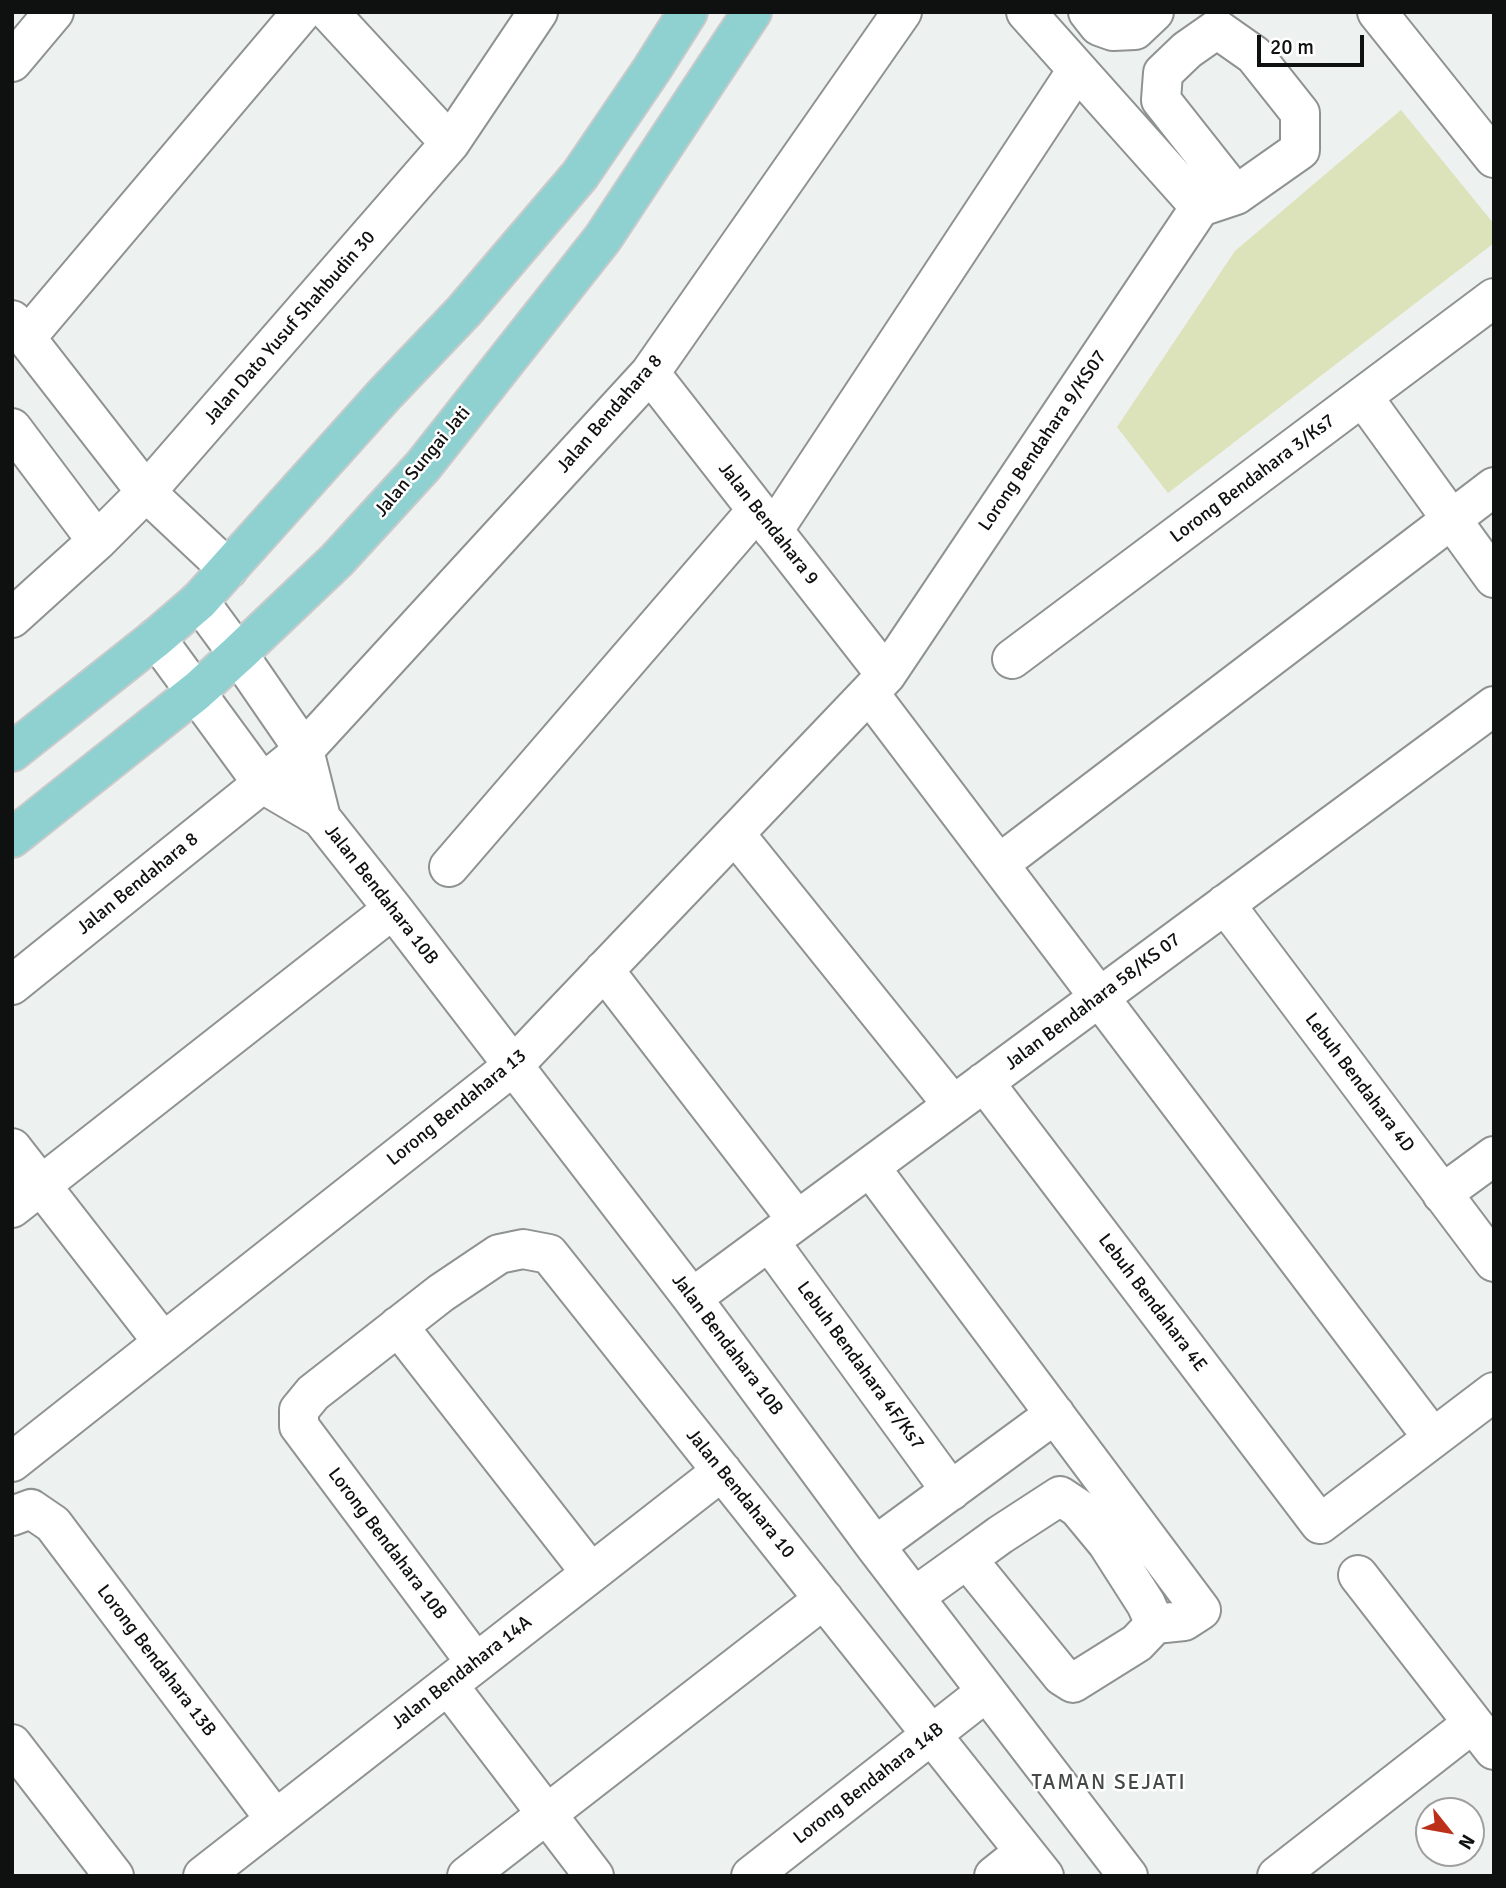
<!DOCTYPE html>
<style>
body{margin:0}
#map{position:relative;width:1506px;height:1888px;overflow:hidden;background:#edf1ef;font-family:Signika,sans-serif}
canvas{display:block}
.frame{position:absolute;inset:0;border:14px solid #0f1010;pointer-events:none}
.north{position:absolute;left:1415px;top:1797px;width:70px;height:70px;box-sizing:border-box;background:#fff;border:2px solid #9f9f9f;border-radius:50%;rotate:121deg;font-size:19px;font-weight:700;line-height:28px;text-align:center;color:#0f1010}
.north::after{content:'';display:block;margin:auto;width:24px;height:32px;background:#bc3019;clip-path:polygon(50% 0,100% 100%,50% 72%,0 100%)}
.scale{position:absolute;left:1257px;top:35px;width:107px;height:32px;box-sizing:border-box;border:4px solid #0f1010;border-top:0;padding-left:9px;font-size:21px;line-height:24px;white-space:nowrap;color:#0f1010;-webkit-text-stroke:5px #fff;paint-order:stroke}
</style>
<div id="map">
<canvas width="1506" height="1888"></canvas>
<div class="frame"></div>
<div class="north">N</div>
<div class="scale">20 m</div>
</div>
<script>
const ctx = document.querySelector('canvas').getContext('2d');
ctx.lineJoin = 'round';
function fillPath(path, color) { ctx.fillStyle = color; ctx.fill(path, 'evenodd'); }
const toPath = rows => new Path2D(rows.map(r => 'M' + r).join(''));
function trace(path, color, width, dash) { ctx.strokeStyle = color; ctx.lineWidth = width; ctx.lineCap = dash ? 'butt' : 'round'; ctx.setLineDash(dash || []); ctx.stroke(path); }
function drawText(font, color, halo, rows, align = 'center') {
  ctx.font = font + ' Signika,sans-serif'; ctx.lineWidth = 5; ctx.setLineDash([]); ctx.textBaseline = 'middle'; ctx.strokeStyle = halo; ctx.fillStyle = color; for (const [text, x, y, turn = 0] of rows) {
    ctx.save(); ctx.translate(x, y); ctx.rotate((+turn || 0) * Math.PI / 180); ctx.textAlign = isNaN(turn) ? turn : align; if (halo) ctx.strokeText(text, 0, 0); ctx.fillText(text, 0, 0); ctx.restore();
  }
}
fillPath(toPath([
 [1401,110,1494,224,1494,243,1168,493,1117,427,1235,251]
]), '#dce2b9');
const minor = toPath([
 [329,12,450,143],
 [1026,12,1200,207],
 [1088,12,1099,26,1113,31,1135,30,1154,12],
 [1377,12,1494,158],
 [12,62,54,12],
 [1200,207,1236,195,1300,150,1300,113,1254,55,1217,29,1187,50,1163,73,1161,100,1236,195],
 [12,320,146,492,228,569],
 [26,338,302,12],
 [650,373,886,675],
 [1363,397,1494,578],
 [12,428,97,541],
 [773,531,1077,70],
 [199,601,238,654,304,750,321,818],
 [12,618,97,541,146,492,450,143,538,12],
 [156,638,263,784,321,818,393,909,692,1298,875,1546,1128,1876],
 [1012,659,1494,298],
 [869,693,1433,1438],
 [735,834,953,1105],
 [999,864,1494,487],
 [449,867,757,510],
 [1225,904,1494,1262],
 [604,970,797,1220],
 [12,985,304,750,650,373,902,12],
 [984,1082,1320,1524,1494,1392],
 [12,1148,163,1342],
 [870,1167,1201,1610,1184,1621,1155,1624],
 [1442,1194,1494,1156],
 [12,1208,393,909],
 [769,1241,951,1491],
 [692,1298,1494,706],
 [398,1326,591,1573],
 [12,1462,513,1066,886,675,1200,207],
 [12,1516,31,1509,53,1524,275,1819],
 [875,1546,1055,1414],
 [1358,1575,1494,1750],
 [914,1597,967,1559,1000,1535,1060,1496,1078,1508,1107,1543,1146,1604,1155,1624,1137,1643,1073,1683,1062,1676,967,1559],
 [476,1663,299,1426,299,1410,313,1393,441,1293,499,1254,523,1249,549,1254,1044,1876],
 [448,1685,594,1876],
 [12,1744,114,1876],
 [203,1876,722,1471],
 [467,1876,824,1599],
 [751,1876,986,1692],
 [994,1876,1024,1852],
 [1277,1876,1473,1723]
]);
const major = toPath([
 [12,752,156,638,199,601,384,395,464,311,580,175,652,69,688,12],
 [12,838,197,691,238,654,337,560,423,466,603,238,752,12]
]);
trace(minor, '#8e9290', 42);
trace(major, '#cacaca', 42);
trace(minor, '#fff', 38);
trace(major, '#8fd0d0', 38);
drawText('19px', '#0f1010', '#fff', [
 ["Jalan Dato Yusuf Shahbudin 30",290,328,-49],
 ["Jalan Bendahara 8",610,414,-49],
 ["Lorong Bendahara 9/KS07",1043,441,-56],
 ["Jalan Sungai Jati",423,462,-50],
 ["Lorong Bendahara 3/Ks7",1253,479,-37],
 ["Jalan Bendahara 9",768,524,52],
 ["Jalan Bendahara 8",138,884,-39],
 ["Jalan Bendahara 10B",381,895,52],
 ["Jalan Bendahara 58/KS 07",1093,1002,-37],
 ["Lebuh Bendahara 4D",1359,1083,53],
 ["Lorong Bendahara 13",457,1108,-39],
 ["Lebuh Bendahara 4E",1152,1303,53],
 ["Jalan Bendahara 10B",727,1345,53],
 ["Lebuh Bendahara 4F/Ks7",860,1366,54],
 ["Jalan Bendahara 10",740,1494,51],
 ["Lorong Bendahara 10B",387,1544,53],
 ["Lorong Bendahara 13B",156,1661,53],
 ["Jalan Bendahara 14A",462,1673,-38],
 ["Lorong Bendahara 14B",869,1784,-38]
]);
ctx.letterSpacing = '2px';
drawText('21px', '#444847', '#fff', [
 ["TAMAN SEJATI",1109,1783]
]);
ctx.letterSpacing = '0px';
</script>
